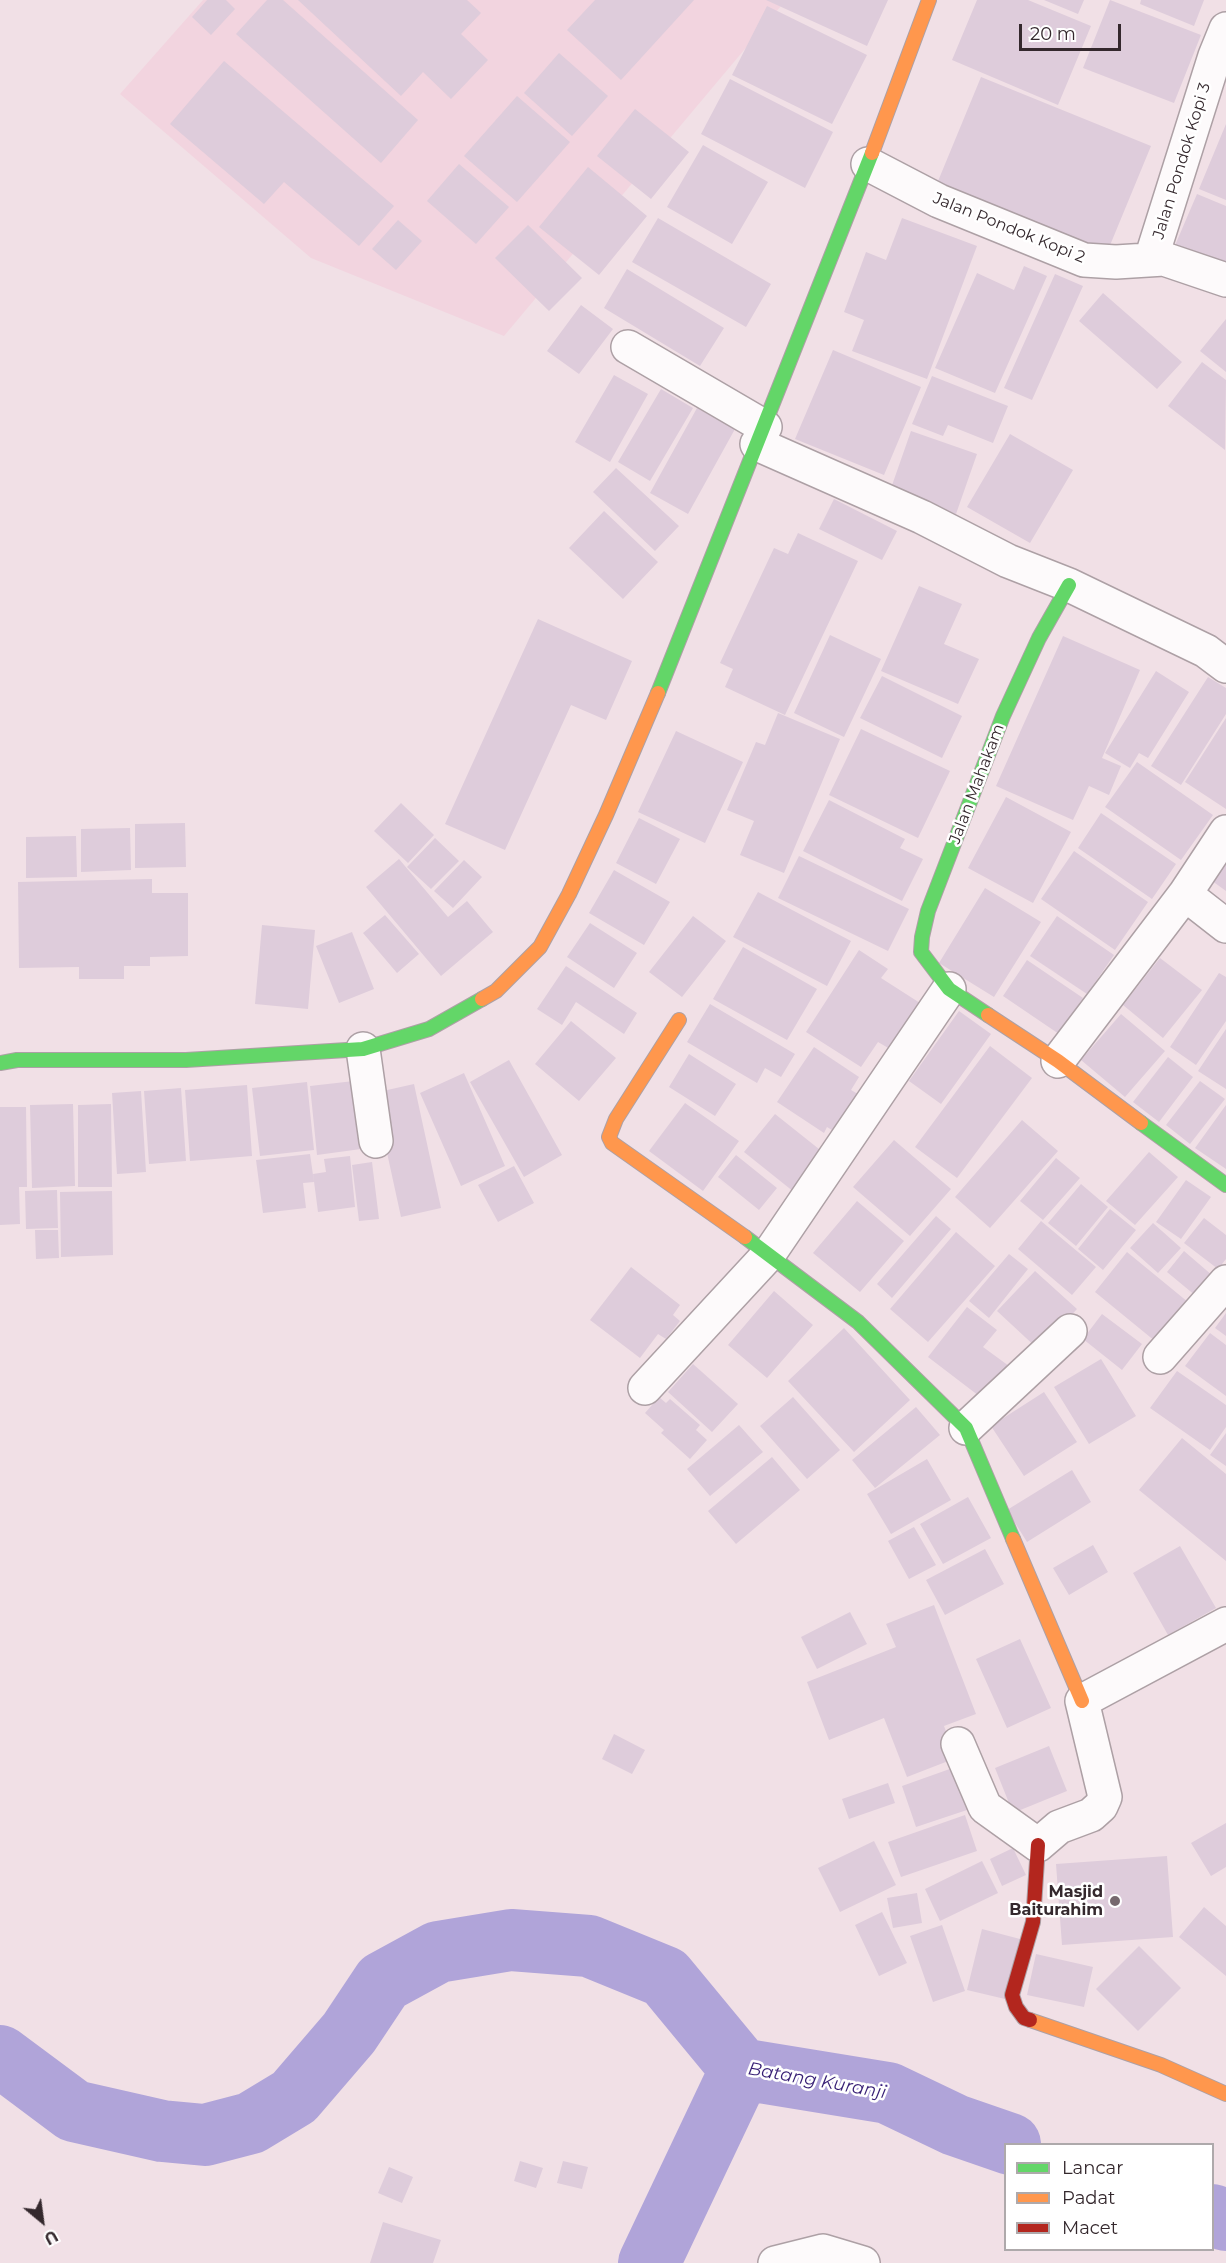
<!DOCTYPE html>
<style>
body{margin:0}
#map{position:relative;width:1226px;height:2263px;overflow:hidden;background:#f1e0e6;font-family:Montserrat,sans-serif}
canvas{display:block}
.legend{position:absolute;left:1004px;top:2143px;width:210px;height:108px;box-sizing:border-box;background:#fff;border:2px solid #aea9ab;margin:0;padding:8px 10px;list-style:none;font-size:18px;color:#34282d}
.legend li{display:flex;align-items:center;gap:12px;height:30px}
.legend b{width:30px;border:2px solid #aea9ab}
.north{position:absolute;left:12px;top:2191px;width:60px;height:60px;-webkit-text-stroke:4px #fff;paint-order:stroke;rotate:151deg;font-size:16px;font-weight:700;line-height:24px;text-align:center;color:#34282d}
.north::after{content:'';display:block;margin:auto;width:21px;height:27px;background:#34282d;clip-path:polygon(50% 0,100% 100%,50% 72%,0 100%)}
.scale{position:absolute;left:1019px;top:24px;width:102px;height:27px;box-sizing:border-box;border:3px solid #34282d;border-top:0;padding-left:8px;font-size:18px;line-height:21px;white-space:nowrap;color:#34282d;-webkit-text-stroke:4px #fff;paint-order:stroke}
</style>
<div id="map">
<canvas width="1226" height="2263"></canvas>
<ul class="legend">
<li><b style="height:8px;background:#63d668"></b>Lancar</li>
<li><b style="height:8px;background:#ff974d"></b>Padat</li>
<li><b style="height:8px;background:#b3261e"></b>Macet</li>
</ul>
<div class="north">U</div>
<div class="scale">20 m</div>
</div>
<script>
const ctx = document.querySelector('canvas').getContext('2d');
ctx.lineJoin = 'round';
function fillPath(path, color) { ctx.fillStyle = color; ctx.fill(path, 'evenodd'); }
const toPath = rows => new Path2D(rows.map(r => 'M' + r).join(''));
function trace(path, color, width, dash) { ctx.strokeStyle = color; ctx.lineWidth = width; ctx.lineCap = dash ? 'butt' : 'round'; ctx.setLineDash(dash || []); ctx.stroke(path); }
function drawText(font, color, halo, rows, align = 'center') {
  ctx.font = font + ' Montserrat,sans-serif'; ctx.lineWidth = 5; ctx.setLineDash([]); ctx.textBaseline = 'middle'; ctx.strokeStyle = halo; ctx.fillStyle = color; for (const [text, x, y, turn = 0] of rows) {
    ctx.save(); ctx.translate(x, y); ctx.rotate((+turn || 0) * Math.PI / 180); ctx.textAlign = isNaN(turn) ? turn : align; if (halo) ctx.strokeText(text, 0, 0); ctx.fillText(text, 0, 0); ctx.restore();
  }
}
fillPath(toPath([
 [203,0,786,0,504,336,311,258,120,94]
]), '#f2d4df');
trace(toPath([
 [0,2056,74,2111,162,2131,205,2135,251,2123,294,2097,349,2033,383,1982,438,1952,511,1940,589,1946,665,1977,741,2069,888,2093,955,2125,1010,2144],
 [1212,2215,1226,2220],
 [649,2263,741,2069]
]), '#b0a4d9', 62);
fillPath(toPath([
 [207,0,226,0,235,9,211,35,192,17],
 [267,0,283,0,418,120,381,163,236,34],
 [298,0,467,0,481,13,461,34,488,60,451,99,423,72,401,96],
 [595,0,694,0,621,80,567,30],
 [766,0,888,0,867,46],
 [977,0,1028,0,1091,26,1058,105,952,60],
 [1044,0,1084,0,1078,14],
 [1110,0,1201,35,1174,103,1083,68],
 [1141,0,1204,0,1194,26,1140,4],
 [767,6,867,55,832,124,732,75],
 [559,53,608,96,572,136,524,93],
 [224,61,394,206,359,246,284,182,264,204,170,124],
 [981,77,1151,146,1106,255,936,186],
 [730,79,833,132,805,188,701,134],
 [517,96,570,142,517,202,464,156],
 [635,109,689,152,651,199,597,156],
 [1226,124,1226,200,1199,189],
 [703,145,768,182,732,244,667,207],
 [459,164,509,207,476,244,427,201],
 [588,167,647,216,599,275,539,227],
 [1197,194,1226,206,1226,273,1173,250],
 [658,218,771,284,746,327,632,262],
 [902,218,977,246,927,379,852,351,864,320,844,312,866,252,886,260],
 [398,220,422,241,396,270,372,249],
 [528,225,582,278,549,311,495,258],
 [1024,266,1047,276,995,393,935,368,977,273,1014,290],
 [627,269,724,328,700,366,604,308],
 [1055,274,1083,286,1032,400,1004,388],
 [1103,293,1182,362,1157,389,1079,321],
 [581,305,613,329,579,374,547,351],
 [1226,319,1226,372,1200,351],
 [833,350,921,387,884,475,795,439],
 [1202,362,1226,380,1225,450,1168,406],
 [614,375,648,394,610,462,575,442],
 [932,376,1008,406,993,443,948,425,943,436,912,424],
 [661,389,693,408,650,481,618,462],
 [697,408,735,429,688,514,650,493],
 [911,431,977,454,956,514,890,491],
 [1010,434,1073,470,1030,543,967,507],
 [616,468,679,526,655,551,593,492],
 [834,499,897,531,882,560,819,529],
 [604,511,658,562,623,599,569,548],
 [798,533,858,561,785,715,725,687,733,669,720,663,774,548,788,554],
 [919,586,962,604,944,644,979,659,958,704,881,671],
 [538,619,632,661,606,720,571,705,505,850,445,824],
 [830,635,881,659,844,737,794,713],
 [1063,636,1140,670,1102,758,1121,766,1109,795,1089,786,1073,820,996,786],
 [1156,671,1189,692,1148,758,1139,753,1130,768,1105,753],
 [882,676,962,716,942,758,860,718],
 [1208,677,1226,688,1226,714,1181,785,1151,766],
 [778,713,840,739,784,873,740,855,754,821,727,810,756,742,765,745],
 [1226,718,1226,809,1185,782],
 [861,729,950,771,918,838,829,795],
 [676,731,743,762,705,843,638,812],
 [1137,762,1213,815,1181,860,1105,807],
 [1006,797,1071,832,1033,903,968,868],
 [829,800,905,839,900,848,923,859,902,901,803,851],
 [401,803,434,835,408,863,374,831],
 [1101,813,1176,864,1152,899,1078,848],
 [639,818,680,839,656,884,616,863],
 [185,823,186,867,135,868,135,824],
 [130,828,131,870,81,872,81,829],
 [76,836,77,877,26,878,26,837],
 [435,838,459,861,431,889,407,867],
 [1074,851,1148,902,1115,950,1041,899],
 [1226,854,1226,891,1208,878],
 [799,856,909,909,888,951,778,898],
 [399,859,448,917,467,901,493,932,441,976,366,887],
 [464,860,482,877,453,908,434,891],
 [614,870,670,902,644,945,589,913],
 [152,879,152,893,188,893,188,956,150,957,150,966,124,966,124,979,79,979,79,967,19,968,18,882],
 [985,888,1041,922,994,997,939,963],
 [758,892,851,941,827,986,733,937],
 [385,915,419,954,397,973,363,933],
 [693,916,726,941,682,997,649,972],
 [1057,916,1114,955,1087,994,1030,956],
 [590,923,637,953,614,988,567,957],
 [262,925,315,930,308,1009,255,1004],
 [352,932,374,989,339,1003,316,946],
 [743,947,817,989,787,1040,713,999],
 [859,950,888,969,881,978,920,1003,890,1049,878,1042,861,1067,806,1032],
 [1160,958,1202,990,1163,1038,1123,1005],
 [1027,960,1083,998,1059,1034,1003,996],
 [566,966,637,1013,624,1034,576,1002,562,1025,537,1009],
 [1219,973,1226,977,1226,1021,1196,1065,1170,1047],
 [710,1004,795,1054,781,1077,765,1068,757,1083,687,1042],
 [959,1011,991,1034,941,1104,909,1081],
 [1121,1014,1165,1051,1125,1097,1081,1060],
 [571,1021,616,1058,579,1101,535,1064],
 [1226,1029,1226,1089,1198,1071],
 [990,1046,1032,1078,957,1178,915,1147],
 [814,1047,859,1077,851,1090,868,1100,843,1137,827,1127,824,1133,777,1102],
 [689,1054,736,1084,715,1116,669,1087],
 [1168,1057,1193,1077,1159,1122,1133,1102],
 [509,1060,562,1155,524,1177,470,1082],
 [464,1073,505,1166,461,1186,420,1093],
 [354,1081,361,1149,317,1155,310,1086],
 [1200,1081,1225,1099,1190,1144,1166,1125],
 [307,1082,314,1150,260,1156,252,1088],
 [414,1084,441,1208,401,1217,374,1093],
 [247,1085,252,1156,190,1161,185,1090],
 [181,1088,186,1161,149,1164,144,1091],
 [141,1091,146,1172,117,1174,112,1093],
 [685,1103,739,1141,703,1191,649,1151],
 [73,1104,75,1186,32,1188,30,1105],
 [111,1104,112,1187,78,1187,78,1105],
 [1226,1105,1226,1169,1195,1148],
 [0,1107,26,1107,27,1187,19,1187,20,1224,0,1225],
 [775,1114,824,1153,794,1192,744,1152],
 [1022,1120,1058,1151,990,1228,955,1197],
 [894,1140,951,1189,910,1236,853,1187],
 [1149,1152,1178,1177,1135,1225,1106,1201],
 [310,1154,314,1182,303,1183,306,1208,263,1213,256,1160],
 [736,1155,777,1188,759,1210,718,1177],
 [350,1156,355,1207,318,1212,313,1174,326,1172,324,1159],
 [1056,1158,1080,1178,1043,1220,1020,1201],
 [372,1162,379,1219,359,1221,352,1165],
 [514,1166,534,1203,498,1222,478,1185],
 [1186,1180,1211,1197,1181,1239,1156,1222],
 [1081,1184,1108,1207,1076,1246,1048,1223],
 [57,1190,58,1228,26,1229,25,1191],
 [112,1191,113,1255,61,1257,60,1192],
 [857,1201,904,1241,860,1292,813,1253],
 [1110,1209,1136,1230,1103,1270,1078,1249],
 [936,1216,951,1229,892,1298,877,1284],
 [1204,1218,1226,1235,1226,1259,1218,1269,1184,1243],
 [1041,1221,1096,1267,1072,1295,1018,1249],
 [1153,1223,1181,1248,1158,1273,1130,1248],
 [35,1230,58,1230,59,1258,36,1259],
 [956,1232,995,1266,928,1342,890,1309],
 [1184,1251,1213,1276,1196,1296,1167,1272],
 [1127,1252,1194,1307,1161,1346,1095,1292],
 [1009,1254,1028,1269,989,1318,969,1301],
 [631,1267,680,1305,673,1315,680,1321,666,1339,658,1334,640,1358,590,1320],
 [1035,1271,1077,1309,1039,1350,997,1311],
 [774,1291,813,1325,767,1378,728,1345],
 [967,1307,997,1330,983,1347,1009,1366,983,1399,928,1357],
 [1226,1313,1226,1336,1215,1328],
 [1102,1314,1142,1344,1122,1370,1083,1339],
 [844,1328,910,1400,854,1452,788,1381],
 [1210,1333,1226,1345,1226,1396,1185,1366],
 [1101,1359,1136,1416,1089,1444,1054,1387],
 [693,1364,738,1404,712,1432,668,1392],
 [1177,1371,1226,1405,1226,1427,1210,1450,1150,1408],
 [1044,1392,1077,1442,1024,1476,991,1426],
 [659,1397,666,1403,670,1399,700,1425,696,1430,707,1440,690,1459,661,1433,664,1430,645,1413],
 [793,1397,840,1450,807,1479,760,1426],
 [916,1407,940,1435,875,1488,852,1460],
 [739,1425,763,1452,710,1496,687,1469],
 [1226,1433,1226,1466,1210,1455],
 [1182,1438,1226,1474,1226,1561,1139,1490],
 [772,1457,800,1490,736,1544,708,1511],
 [927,1459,951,1500,891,1534,867,1494],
 [1072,1470,1091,1502,1027,1542,1007,1510],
 [968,1497,991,1538,943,1564,920,1524],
 [914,1527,936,1565,909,1579,888,1541],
 [1093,1545,1108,1572,1069,1595,1053,1568],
 [1180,1546,1216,1608,1168,1635,1133,1573],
 [985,1549,1004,1584,945,1615,926,1580],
 [934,1605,976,1714,944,1726,956,1758,907,1777,884,1718,829,1740,807,1682,896,1647,886,1624],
 [850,1612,867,1644,817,1669,801,1637],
 [1020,1639,1051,1708,1007,1728,976,1659],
 [614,1734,645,1750,632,1774,602,1759],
 [1049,1746,1067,1791,1013,1813,995,1768],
 [961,1765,976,1807,916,1827,902,1786],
 [888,1783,895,1803,849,1819,842,1799],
 [965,1815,977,1851,901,1877,888,1842],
 [1226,1823,1226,1867,1211,1876,1191,1843],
 [874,1841,896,1885,840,1912,818,1868],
 [1013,1848,1026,1875,1002,1886,990,1859],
 [1167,1856,1173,1937,1062,1945,1056,1864],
 [982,1861,998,1893,940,1921,925,1889],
 [917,1893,922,1923,893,1928,887,1898],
 [1204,1907,1226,1926,1226,1976,1179,1937],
 [882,1912,907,1963,879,1976,855,1925],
 [942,1925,965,1991,933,2002,910,1936],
 [982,1929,1020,1939,1005,1999,967,1990],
 [1139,1946,1181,1988,1138,2031,1096,1989],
 [1036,1954,1093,1967,1084,2007,1027,1995],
 [520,2161,543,2168,536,2188,514,2181],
 [563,2161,588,2167,582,2189,557,2183],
 [389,2167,413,2177,402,2203,378,2193],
 [383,2222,441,2240,433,2263,370,2263]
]), '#deccdb');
const street = toPath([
 [868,164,939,201,1084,260,1116,262,1164,259,1226,280],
 [1151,259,1215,56,1226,29],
 [628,347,765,427],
 [757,444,922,517,1008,561,1069,585,1206,651,1226,666],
 [1185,894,1226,926],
 [363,1049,376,1141],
 [1058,1061,1185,894,1226,832],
 [1160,1357,1226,1282],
 [645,1388,769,1254,949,989],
 [966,1428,1070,1331],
 [958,1744,985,1807,1038,1845,1059,1827,1091,1815,1101,1806,1105,1797,1082,1701,1226,1624],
 [775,2263,823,2251,863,2263]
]);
const fast = toPath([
 [658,693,872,153],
 [988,1015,949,989,921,952,922,937,928,911,1003,716,1039,638,1069,585],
 [0,1063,17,1060,186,1060,363,1049,429,1029,482,999],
 [1141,1123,1226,1185],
 [745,1237,858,1322,966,1428,1013,1539]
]);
const slow = toPath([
 [872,153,929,0],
 [482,999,496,991,540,947,569,894,606,815,658,693],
 [988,1015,1058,1061,1141,1123],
 [679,1020,616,1119,609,1137,612,1143,745,1237],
 [1013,1539,1082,1701],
 [1030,2020,1161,2065,1226,2094]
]);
const jam = toPath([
 [1030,2020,1024,2018,1016,2007,1012,1995,1033,1922,1038,1845]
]);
trace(street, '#ada0a5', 36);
trace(fast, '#ada0a5', 16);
trace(slow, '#ada0a5', 16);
trace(jam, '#ada0a5', 16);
trace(street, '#fdfafb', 33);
trace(fast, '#63d668', 14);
trace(slow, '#ff974d', 14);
trace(jam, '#b3261e', 14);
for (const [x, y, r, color] of [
 [1115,1901,6,"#76686e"]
]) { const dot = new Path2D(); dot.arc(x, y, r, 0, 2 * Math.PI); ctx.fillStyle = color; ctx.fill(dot); trace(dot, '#fff', 2); }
drawText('16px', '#34282d', '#fff', [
 ["Jalan Pondok Kopi 3",1182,161,-73],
 ["Jalan Pondok Kopi 2",1009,228,22],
 ["Jalan Mahakam",977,784,-69]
]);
drawText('bold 16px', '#34282d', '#fff', [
 ["Masjid",1103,1892],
 ["Baiturahim",1103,1910]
], 'right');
drawText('italic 18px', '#361e74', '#fff', [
 ["Batang Kuranji",817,2081,10]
]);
</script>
